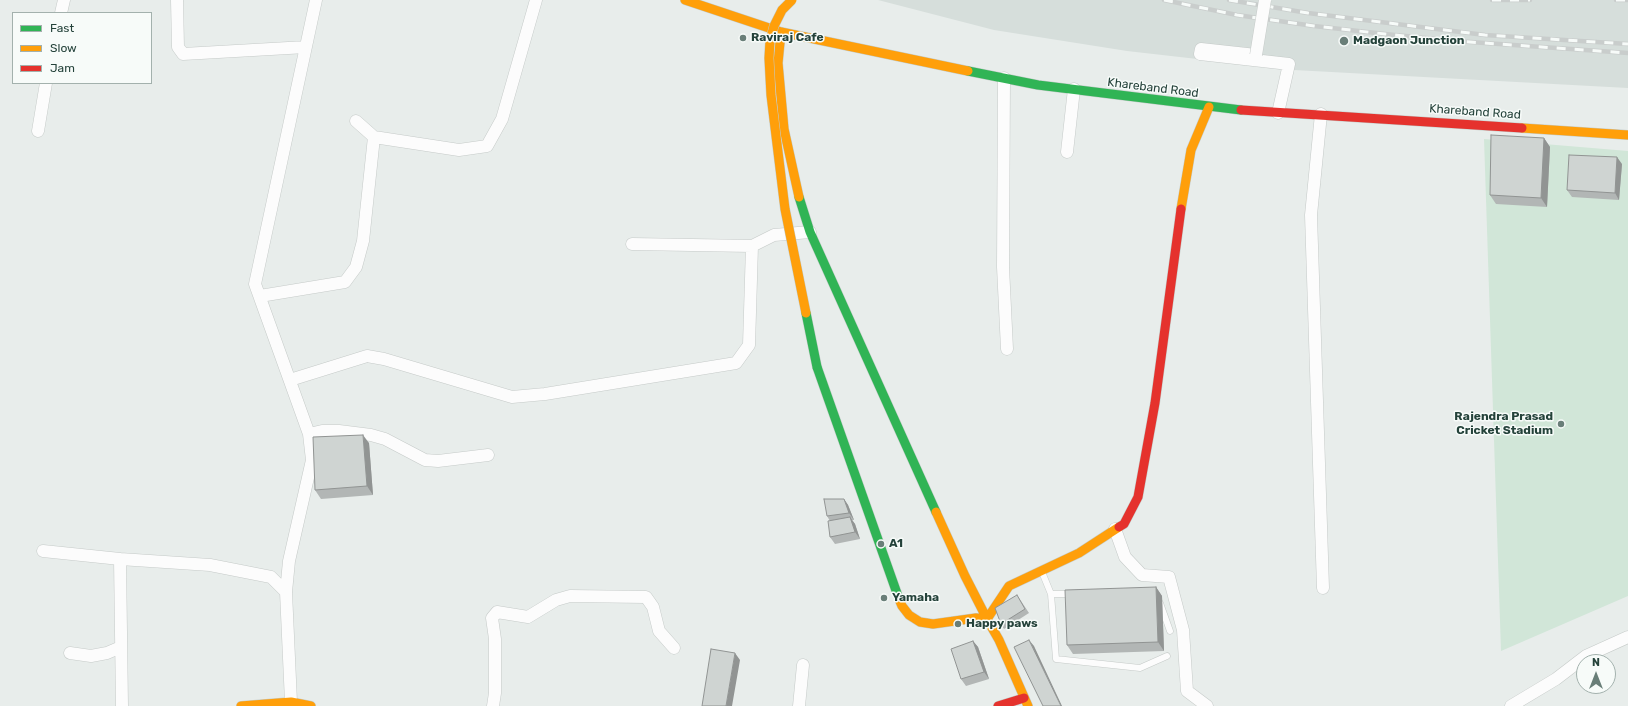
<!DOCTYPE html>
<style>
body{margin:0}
#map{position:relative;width:1628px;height:706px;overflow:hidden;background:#e8edeb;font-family:Rubik,sans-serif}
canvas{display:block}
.legend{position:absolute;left:12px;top:12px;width:140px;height:72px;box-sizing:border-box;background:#f7fbf9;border:1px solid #a3b1ad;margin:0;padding:5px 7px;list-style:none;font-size:12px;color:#24423a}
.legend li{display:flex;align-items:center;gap:8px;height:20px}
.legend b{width:20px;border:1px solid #a3b1ad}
.north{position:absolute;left:1576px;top:654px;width:40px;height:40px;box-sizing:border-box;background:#f7fbf9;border:1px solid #a3b1ad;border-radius:50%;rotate:0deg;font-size:11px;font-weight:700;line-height:16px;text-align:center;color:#24423a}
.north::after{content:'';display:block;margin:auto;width:14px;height:18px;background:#697e78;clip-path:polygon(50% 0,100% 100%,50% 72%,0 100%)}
</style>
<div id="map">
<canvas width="1628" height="706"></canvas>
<ul class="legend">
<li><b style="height:5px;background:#30b455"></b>Fast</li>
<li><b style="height:5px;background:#ff9f0a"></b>Slow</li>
<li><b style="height:5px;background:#e5322d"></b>Jam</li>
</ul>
<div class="north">N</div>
</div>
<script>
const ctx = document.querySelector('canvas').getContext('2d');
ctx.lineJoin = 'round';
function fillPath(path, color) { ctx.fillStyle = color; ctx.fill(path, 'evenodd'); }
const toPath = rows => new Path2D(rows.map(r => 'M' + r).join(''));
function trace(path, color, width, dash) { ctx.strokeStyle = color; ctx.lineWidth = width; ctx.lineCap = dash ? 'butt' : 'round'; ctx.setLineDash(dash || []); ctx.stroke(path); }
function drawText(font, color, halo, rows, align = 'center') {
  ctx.font = font + ' Rubik,sans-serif'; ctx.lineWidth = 3; ctx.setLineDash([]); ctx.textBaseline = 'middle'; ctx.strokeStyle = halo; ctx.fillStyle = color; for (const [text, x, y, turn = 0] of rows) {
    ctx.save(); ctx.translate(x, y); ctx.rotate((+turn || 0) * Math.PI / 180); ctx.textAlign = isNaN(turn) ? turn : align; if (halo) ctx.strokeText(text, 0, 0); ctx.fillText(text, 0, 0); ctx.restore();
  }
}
fillPath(toPath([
 [878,0,1628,0,1628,88,1294,70,1127,51,994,30]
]), '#d6dedb');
fillPath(toPath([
 [1484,139,1628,151,1628,596,1501,651]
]), '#d1e6d8');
const lane = toPath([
 [1042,572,1051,594,1072,594],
 [1051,594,1056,659,1140,668,1167,656],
 [1160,603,1170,631]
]);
const street = toPath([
 [177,0,178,47,183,54,306,47],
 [61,13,64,0],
 [1256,55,1201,49,1200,54,1289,64,1278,113],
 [1004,78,1003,267,1007,349],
 [1321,114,1311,215,1323,588],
 [38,131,46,83],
 [374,137,459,150,487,146,502,119,536,0],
 [1067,152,1074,89],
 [632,244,752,246],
 [260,296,345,282,356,267,363,241,374,137,356,121],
 [290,380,367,356,384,359,512,397,545,394,736,363,749,345,752,246,774,235,810,232],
 [309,434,322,431,339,431,371,435,385,439,425,460,438,461,488,455],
 [1115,529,1125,557,1142,575,1169,577,1183,630,1187,691,1207,706],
 [43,551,120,559,122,706],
 [120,559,210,565,271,577,286,592],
 [70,653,91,656,107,653,121,647],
 [291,702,286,592,289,561,312,460,309,434,255,284,316,0],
 [493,706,495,693,495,639,492,618,497,612,528,617,556,600,570,596,646,597,653,607,659,631,674,648],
 [799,706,803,665],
 [1511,706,1556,679,1586,656,1628,637]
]);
const fast = toPath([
 [968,71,1038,85,1241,110],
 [799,197,810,232,936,512],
 [817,367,899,599]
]);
const slow = toPath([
 [685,0,781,32,968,71],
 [781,32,778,63,784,129,799,197],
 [1522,128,1628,135],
 [1181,209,1191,150,1209,107],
 [936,512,965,576,987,619,1009,586,1079,553,1119,527],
 [899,599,902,606,909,615,920,622,933,624,976,618,987,619,999,640,1028,706],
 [241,706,291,702,311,706]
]);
const jam = toPath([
 [1241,110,1522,128],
 [1119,527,1124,524,1138,497,1155,403,1181,209],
 [998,706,1024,698]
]);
trace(lane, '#c5cac8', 7);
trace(street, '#c5cac8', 13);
trace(fast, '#c3cbc8', 10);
trace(slow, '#c3cbc8', 10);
trace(jam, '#c3cbc8', 10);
trace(lane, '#fcfcfc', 6);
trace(street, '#fcfcfc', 12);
trace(fast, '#30b455', 9);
trace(slow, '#ff9f0a', 9);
trace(jam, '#e5322d', 9);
const rail = toPath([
 [1164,0,1237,15,1314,26,1385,34,1456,41,1628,53],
 [1229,0,1308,13,1485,35,1628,44],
 [1492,0,1530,0],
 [1616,0,1628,0]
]);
trace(rail, '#c9cdcc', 4.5);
trace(rail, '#f7fbf9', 3, [9]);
const streetBridge = toPath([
 [1256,55,1265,0]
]);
const fastBridge = toPath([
 [806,313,817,367]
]);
const slowBridge = toPath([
 [792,0,782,10,774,26,770,41,769,58,771,95,785,209,806,313]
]);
trace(streetBridge, '#c5cac8', 13, []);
trace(fastBridge, '#c3cbc8', 10, []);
trace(slowBridge, '#c3cbc8', 10, []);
trace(streetBridge, '#fcfcfc', 12);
trace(fastBridge, '#30b455', 9);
trace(slowBridge, '#ff9f0a', 9);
fillPath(toPath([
 [1544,138,1550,147,1547,207,1496,204,1490,195],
 [1622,164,1619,200,1572,197,1567,190],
 [369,443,373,495,321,499,315,490],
 [844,499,848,505,854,520,852,520,855,524,860,539,835,544,830,537,830,521,827,516],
 [1156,587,1162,596,1164,651,1073,654,1067,645],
 [1017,595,1029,613,1004,629,1001,624],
 [973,641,978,647,989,679,966,686,961,679]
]), '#b2b6b5');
fillPath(toPath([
 [1544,138,1550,147,1547,207,1541,198],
 [1617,157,1622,164,1619,200,1615,193],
 [363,435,369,443,373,495,367,486],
 [844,499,848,505,854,520,849,513],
 [850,517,855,524,860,539,855,532],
 [1156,587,1162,596,1164,651,1158,642],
 [1029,640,1034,646,1062,706,1061,706],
 [973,641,978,647,989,679,984,672],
 [735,653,740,660,732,706,726,706]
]), '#919493');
const building = toPath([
 [1491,135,1544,138,1541,198,1490,195,1491,135],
 [1569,155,1617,157,1615,193,1567,190,1569,155],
 [363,435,367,486,315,490,313,437,363,435],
 [824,499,844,499,849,513,827,516,824,499],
 [850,517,855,532,830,537,828,521,850,517],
 [1156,587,1158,642,1067,645,1065,590,1156,587],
 [1017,595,1025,609,1001,624,995,608,1017,595],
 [1029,640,1061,706,1043,706,1014,647,1029,640],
 [973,641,984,672,961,679,951,649,973,641],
 [711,649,735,653,726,706,702,706,711,649]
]);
fillPath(building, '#cfd4d2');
trace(building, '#919493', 1);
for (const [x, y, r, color] of [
 [743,38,4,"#697e78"],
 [1344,41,5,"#697e78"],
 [1561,424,4,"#697e78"],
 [881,544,4,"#697e78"],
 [884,598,4,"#697e78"],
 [958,624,4,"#697e78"]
]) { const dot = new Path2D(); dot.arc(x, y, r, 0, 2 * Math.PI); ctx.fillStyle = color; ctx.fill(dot); trace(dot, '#f7fbf9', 1.5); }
drawText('bold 12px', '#24423a', '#f7fbf9', [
 ["Raviraj Cafe",751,38],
 ["Madgaon Junction",1353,41],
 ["Rajendra Prasad",1553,417,"right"],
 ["Cricket Stadium",1553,431,"right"],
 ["A1",889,544],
 ["Yamaha",892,598],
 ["Happy paws",966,624]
], 'left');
drawText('12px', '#24423a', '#f7fbf9', [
 ["Khareband Road",1153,88,7],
 ["Khareband Road",1475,112,4]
]);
</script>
